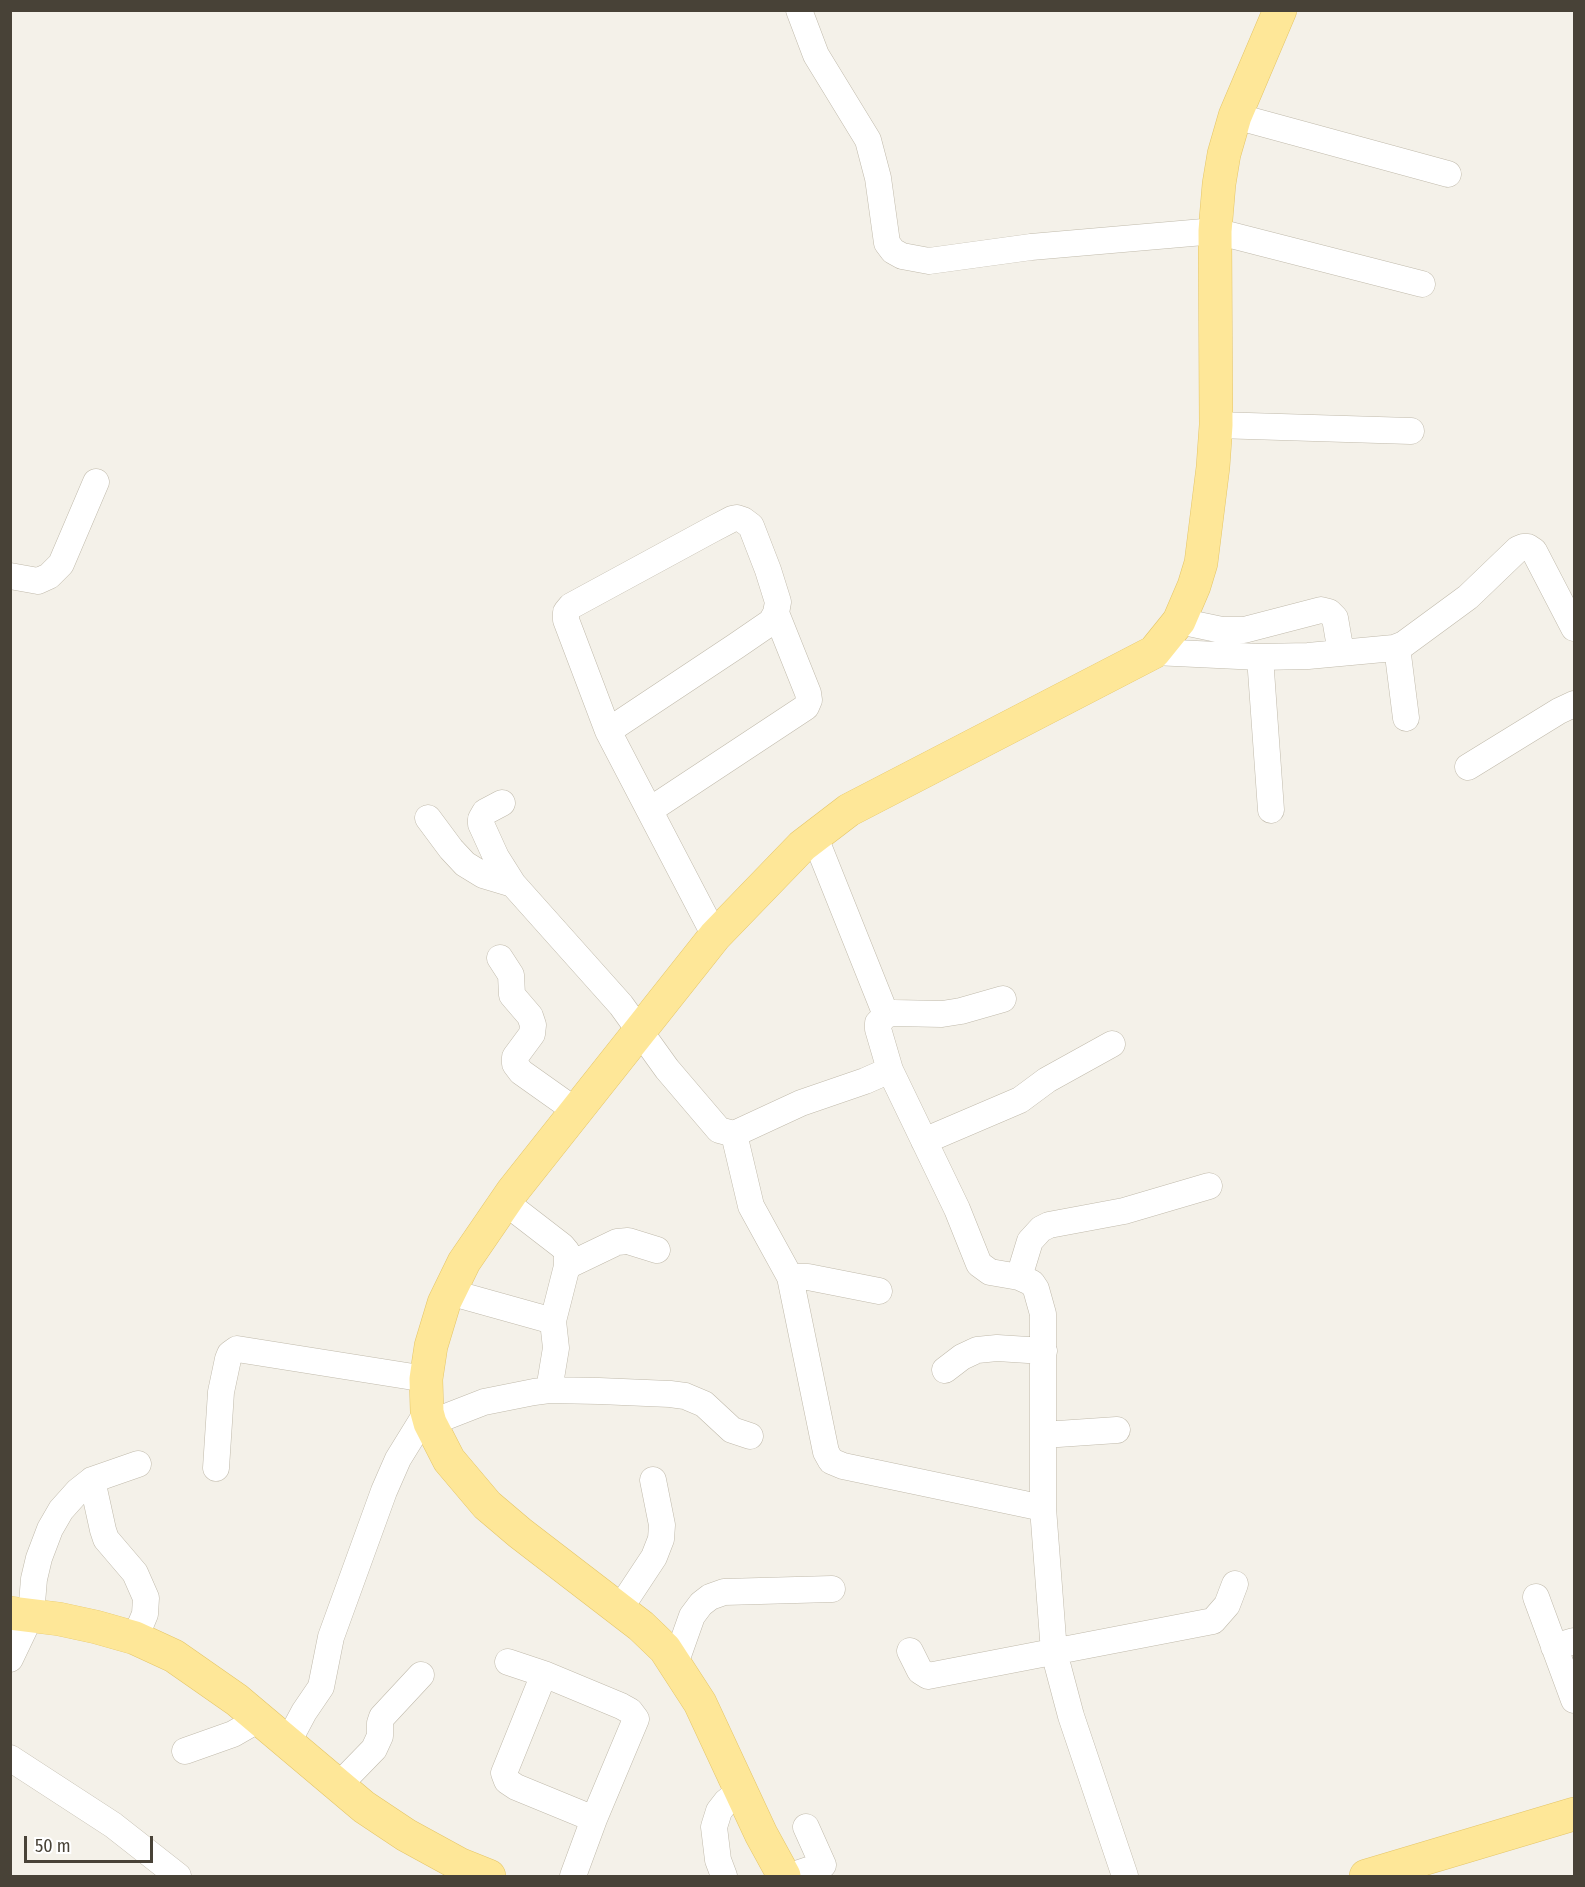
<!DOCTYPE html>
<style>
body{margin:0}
#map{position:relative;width:1585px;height:1887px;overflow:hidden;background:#f4f1e9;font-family:"Fira Sans Condensed",sans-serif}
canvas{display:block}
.frame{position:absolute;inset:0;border:12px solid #484237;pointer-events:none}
.scale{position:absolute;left:24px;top:1836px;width:129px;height:27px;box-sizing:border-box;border:3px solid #484237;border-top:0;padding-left:8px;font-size:18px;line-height:21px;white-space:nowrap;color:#484237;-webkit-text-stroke:4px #fff;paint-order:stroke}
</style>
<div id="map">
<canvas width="1585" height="1887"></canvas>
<div class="frame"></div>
<div class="scale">50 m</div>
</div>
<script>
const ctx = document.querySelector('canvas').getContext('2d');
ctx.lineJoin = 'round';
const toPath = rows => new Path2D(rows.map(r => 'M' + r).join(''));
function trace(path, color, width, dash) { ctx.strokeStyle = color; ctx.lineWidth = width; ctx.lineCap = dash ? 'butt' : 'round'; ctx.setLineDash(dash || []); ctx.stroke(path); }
const minor = toPath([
 [799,10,816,55,868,140,878,178,887,243,893,251,902,256,929,261,1031,247,1215,231,1422,284],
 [1235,116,1448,174],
 [1216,425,1411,431],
 [10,576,38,581,49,576,61,564,96,482],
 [1179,621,1222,630,1244,630,1321,610,1329,612,1335,618,1341,653],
 [1397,647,1406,718],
 [1154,652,1260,657,1308,656,1394,648,1404,644,1468,597,1518,549,1523,547,1528,547,1534,551,1574,628],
 [1260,657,1271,810],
 [608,731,566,620,566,612,571,606,711,530,732,519,737,518,743,520,751,526,768,570,778,602,776,613,771,622,736,646,608,731,715,936],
 [1468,767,1559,711,1574,704],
 [502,803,485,812,481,819,481,824,496,857,513,884,621,1005,667,1069,719,1130,734,1134,801,1103,865,1081,890,1070,957,1209,979,1264,990,1272,1019,1277,1032,1283,1036,1289,1043,1314,1043,1508,1054,1652,1071,1716,1125,1876],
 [650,810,806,707,809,700,808,693,776,613],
 [428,818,451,849,465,864,483,875,513,884],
 [814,835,886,1015],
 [500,958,511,975,512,995,530,1016,533,1025,532,1034,515,1057,515,1064,521,1072,576,1111],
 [890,1070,878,1029,878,1023,886,1015,894,1013,942,1014,961,1011,1003,999],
 [734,1134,751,1206,790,1277,826,1452,831,1461,843,1466,1043,1508],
 [924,1141,1020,1100,1047,1080,1112,1044],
 [505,1202,562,1246,567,1252,567,1266,553,1321,556,1348,549,1390],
 [567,1266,617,1242,628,1241,657,1250],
 [790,1277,808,1277,879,1291],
 [1019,1277,1030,1241,1041,1229,1049,1225,1124,1211,1209,1186],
 [449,1292,553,1321],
 [945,1370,962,1357,977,1350,997,1348,1044,1351],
 [430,1423,484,1402,534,1392,549,1390,599,1391,670,1394,685,1396,704,1404,732,1430,750,1436],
 [1043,1435,1117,1430],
 [216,1468,221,1392,228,1359,230,1354,237,1349,426,1379],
 [92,1480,103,1530,106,1539,135,1573,146,1598,145,1614,135,1638],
 [1536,1597,1574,1700],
 [619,1610,654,1557,661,1539,662,1525,653,1480],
 [1554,1647,1574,1641],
 [910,1651,920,1671,928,1676,1213,1621,1227,1605,1235,1584],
 [10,1659,31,1615,34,1579,39,1558,50,1529,61,1510,78,1491,92,1480,138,1464],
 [508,1662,544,1674,621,1706,630,1711,636,1719,594,1819,573,1876],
 [675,1664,692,1616,701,1604,710,1597,724,1592,832,1589],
 [544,1674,504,1773,507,1781,516,1787,594,1819],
 [288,1742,304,1712,321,1687,331,1637,384,1491,398,1459,427,1412],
 [185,1751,233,1734,259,1719],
 [10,1758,113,1825,178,1876],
 [339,1785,374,1749,380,1736,380,1723,382,1717,421,1675],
 [724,1876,718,1860,714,1827,719,1811,726,1802,741,1790],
 [790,1876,823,1865,806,1827]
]);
const major = toPath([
 [10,1613,59,1619,96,1627,135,1638,174,1656,237,1700,364,1807,406,1835,459,1864,489,1876],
 [784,1876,761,1834,700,1703,665,1649,641,1626,520,1533,487,1505,449,1460,430,1423,427,1412,426,1379,431,1346,444,1303,464,1262,512,1192,715,936,802,846,849,810,1154,652,1179,621,1194,586,1201,563,1213,467,1216,425,1215,231,1219,184,1224,154,1235,116,1280,10],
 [1366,1876,1574,1814]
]);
trace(minor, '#c0baab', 27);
trace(major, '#e4c567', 34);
trace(minor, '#fff', 26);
trace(major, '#fee798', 33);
</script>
